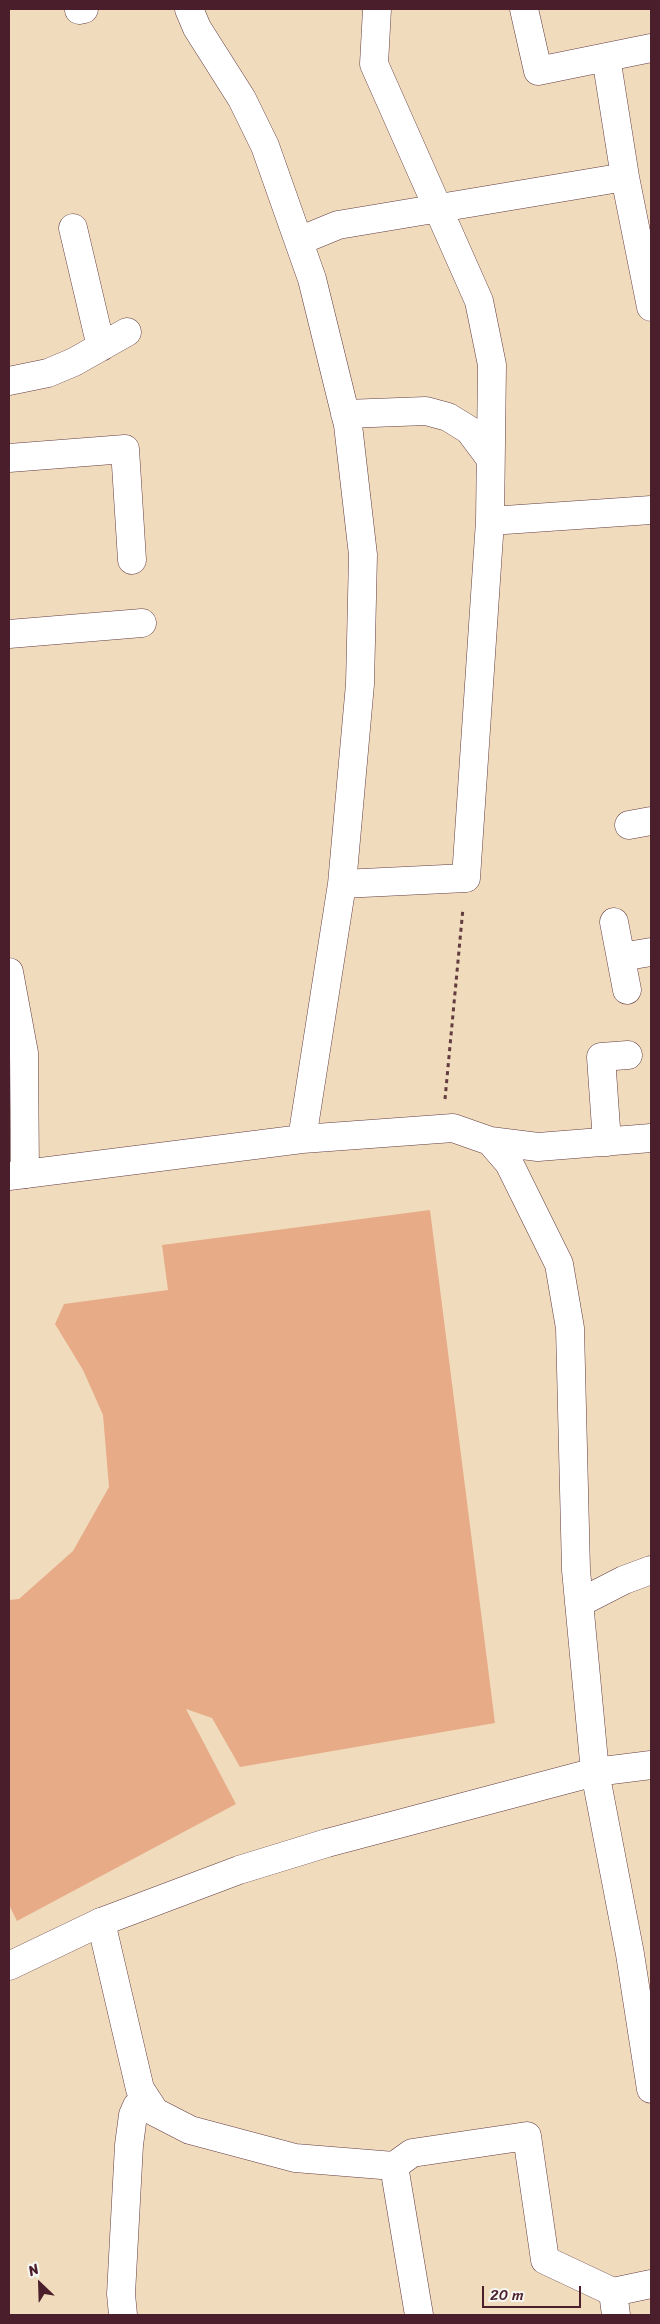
<!DOCTYPE html>
<style>
body{margin:0}
#map{position:relative;width:660px;height:2324px;overflow:hidden;background:#f0dcbc;font-family:Sriracha,sans-serif}
canvas{display:block}
.frame{position:absolute;inset:0;border:10px solid #4a1f2b;pointer-events:none}
.north{position:absolute;left:15px;top:2259px;width:50px;height:50px;-webkit-text-stroke:4px #f6f6f2;paint-order:stroke;rotate:336deg;font-size:14px;font-weight:700;line-height:20px;text-align:center;color:#4a1f2b}
.north::after{content:'';display:block;margin:auto;width:18px;height:22px;background:#4a1f2b;clip-path:polygon(50% 0,100% 100%,50% 72%,0 100%)}
.scale{position:absolute;left:482px;top:2286px;width:99px;height:22px;box-sizing:border-box;border:2px solid #4a1f2b;border-top:0;padding-left:6px;font-size:15px;line-height:18px;white-space:nowrap;color:#4a1f2b;-webkit-text-stroke:4px #f6f6f2;paint-order:stroke}
</style>
<div id="map">
<canvas width="660" height="2324"></canvas>
<div class="frame"></div>
<div class="north">N</div>
<div class="scale">20 m</div>
</div>
<script>
const ctx = document.querySelector('canvas').getContext('2d');
ctx.lineJoin = 'round';
function fillPath(path, color) { ctx.fillStyle = color; ctx.fill(path, 'evenodd'); }
const toPath = rows => new Path2D(rows.map(r => 'M' + r).join(''));
function trace(path, color, width, dash) { ctx.strokeStyle = color; ctx.lineWidth = width; ctx.lineCap = dash ? 'butt' : 'round'; ctx.setLineDash(dash || []); ctx.stroke(path); }
fillPath(toPath([
 [430,1210,495,1723,240,1767,212,1718,186,1709,236,1804,17,1921,9,1905,9,1600,19,1599,73,1551,109,1487,103,1415,83,1370,55,1324,64,1304,168,1290,162,1245]
]), '#e7ab88');
const minor = toPath([
 [189,9,197,28,242,99,265,146,312,279,348,425,363,555,360,684,342,884,302,1139],
 [377,9,374,64,479,301,492,365,490,521,651,510],
 [524,9,538,71,651,48],
 [79,10,84,9],
 [606,57,625,177,651,307],
 [73,228,101,347],
 [299,241,338,225,625,177],
 [9,381,48,373,74,362,127,332],
 [345,414,426,411,448,417,469,430,490,458],
 [9,458,125,449,132,560],
 [9,634,142,623],
 [629,825,651,821],
 [342,884,466,878,490,521],
 [614,922,627,990],
 [621,957,651,952],
 [9,972,24,1053,25,1174,302,1139,453,1128,490,1141,509,1163,559,1264,570,1328,576,1570,595,1772,630,1954,651,2089],
 [490,1141,538,1147,651,1138],
 [607,1142,601,1057,628,1055],
 [579,1603,624,1580,651,1570],
 [595,1772,651,1765],
 [101,1922,140,2089,155,2112,190,2130,295,2158,394,2166,419,2315],
 [394,2166,412,2153,527,2136,545,2260,613,2292],
 [123,2315,121,2294,129,2145,133,2115,137,2106,145,2099],
 [616,2315,613,2292,651,2284]
]);
const tertiary = toPath([
 [9,1176,25,1174],
 [9,1966,101,1922,239,1870,327,1843,595,1772]
]);
trace(minor, '#633b41', 29);
trace(tertiary, '#633b41', 29);
trace(toPath([
 [445,1099,463,908]
]), '#633b41', 3, [4, 4]);
trace(minor, '#fff', 28);
trace(tertiary, '#fff', 28);
</script>
